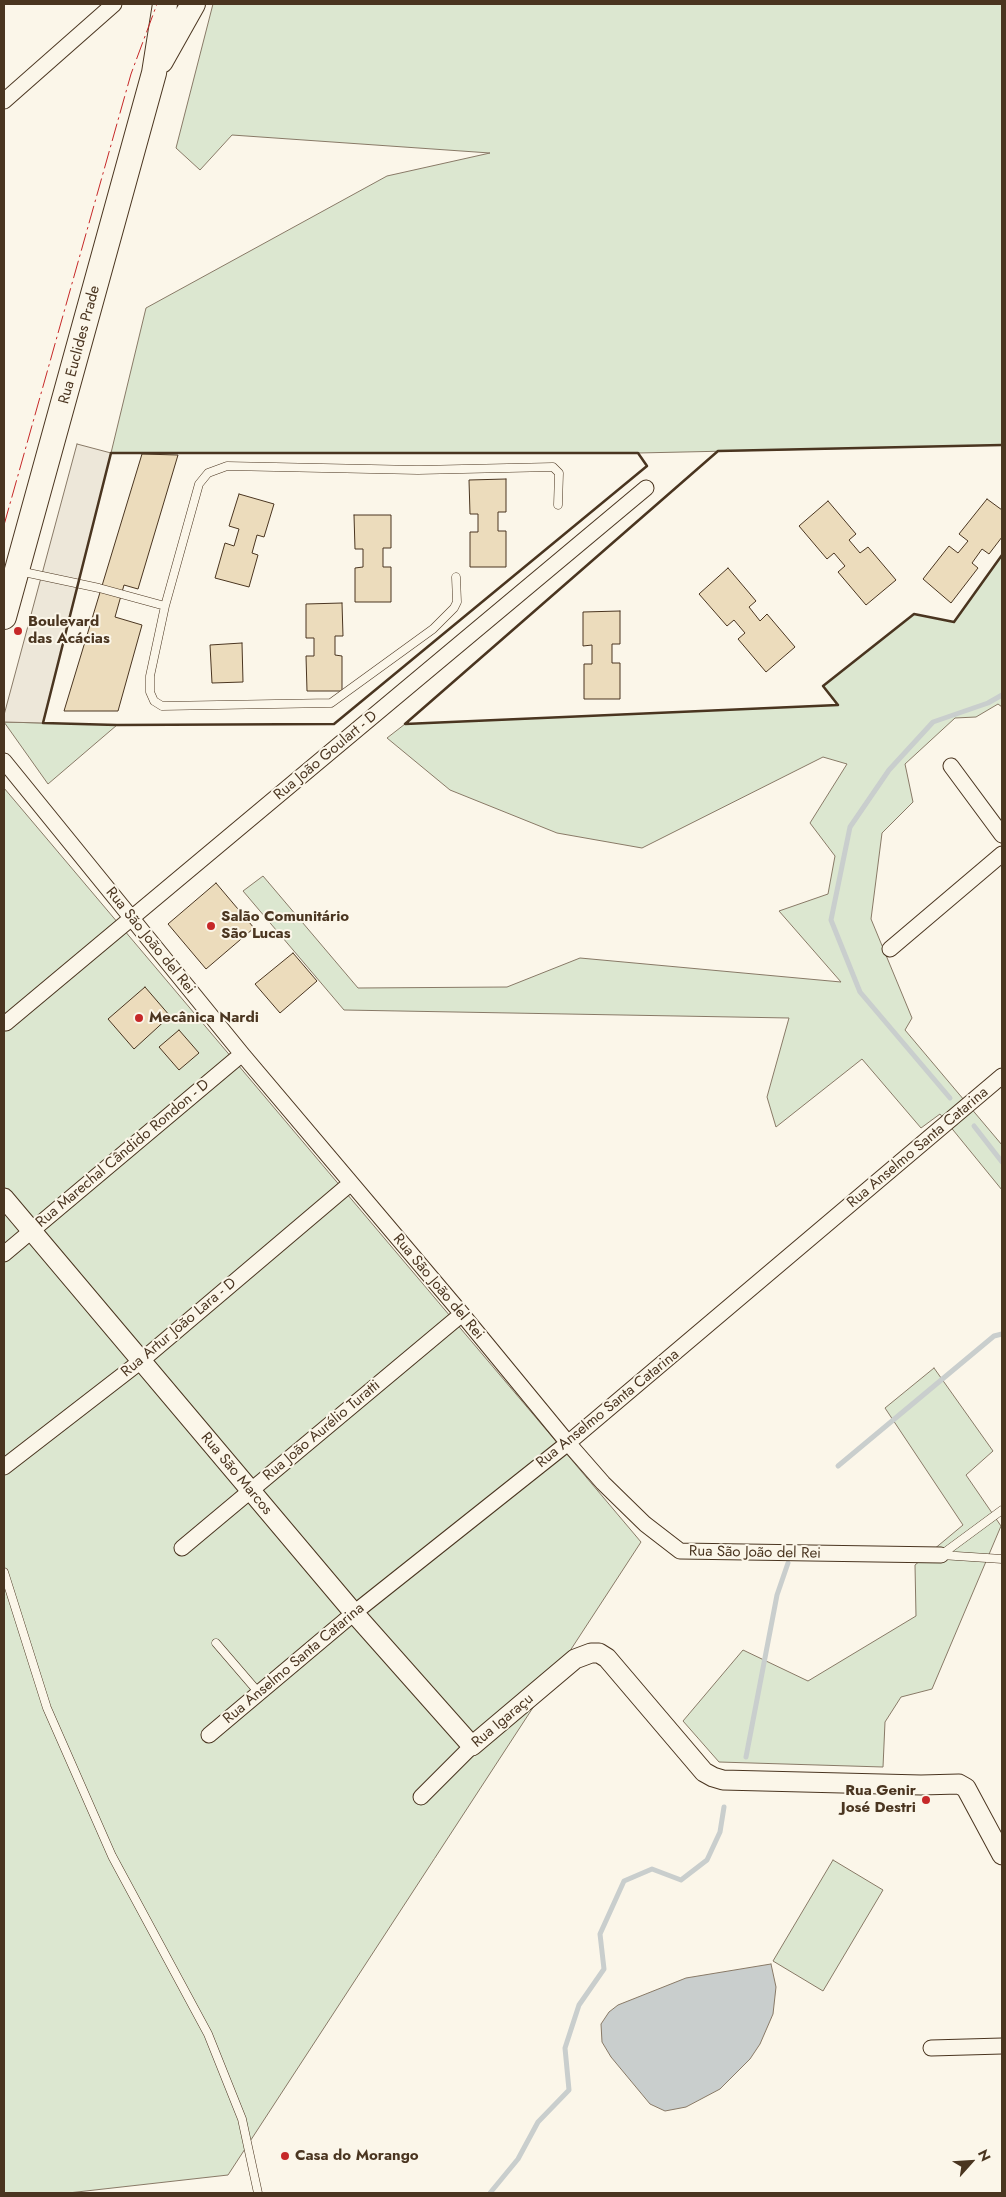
<!DOCTYPE html>
<meta charset="utf-8">
<style>
body{margin:0}
#map{position:relative;width:1006px;height:2197px;overflow:hidden;background:#fbf6e9;font-family:Jost,sans-serif}
canvas{display:block}
.frame{position:absolute;inset:0;border:5px solid #4a3520;pointer-events:none}
.north{position:absolute;left:946px;top:2137px;width:50px;height:50px;-webkit-text-stroke:4px #fbf6e9;paint-order:stroke;rotate:64deg;font-size:14px;font-weight:700;line-height:20px;text-align:center;color:#4a3520}
.north::after{content:'';display:block;margin:auto;width:18px;height:22px;background:#4a3520;clip-path:polygon(50% 0,100% 100%,50% 72%,0 100%)}
</style>
<div id="map">
<canvas width="1006" height="2197"></canvas>
<div class="frame"></div>
<div class="north">N</div>
</div>
<script>
const ctx = document.querySelector('canvas').getContext('2d');
ctx.lineJoin = 'round';
function fillPath(path, color) { ctx.fillStyle = color; ctx.fill(path, 'evenodd'); }
const toPath = rows => new Path2D(rows.map(r => 'M' + r).join(''));
function trace(path, color, width, dash) { ctx.strokeStyle = color; ctx.lineWidth = width; ctx.lineCap = dash ? 'butt' : 'round'; ctx.setLineDash(dash || []); ctx.stroke(path); }
function drawText(font, color, halo, rows, align = 'center') {
  ctx.font = font + ' Jost,sans-serif'; ctx.lineWidth = 4; ctx.setLineDash([]); ctx.textBaseline = 'middle'; ctx.strokeStyle = halo; ctx.fillStyle = color; for (const [text, x, y, turn = 0] of rows) {
    ctx.save(); ctx.translate(x, y); ctx.rotate((+turn || 0) * Math.PI / 180); ctx.textAlign = isNaN(turn) ? turn : align; if (halo) ctx.strokeText(text, 0, 0); ctx.fillText(text, 0, 0); ctx.restore();
  }
}
const green = toPath([
 [213,4,1002,4,1002,445,638,453,111,453,146,308,387,176,490,153,232,135,200,170,176,148,213,4],
 [1002,555,1002,707,998,704,976,717,955,718,905,764,913,802,882,833,871,919,912,1018,905,1030,1002,1145,1002,1190,940,1114,921,1128,862,1059,776,1127,767,1097,789,1018,344,1010,243,891,263,876,358,988,507,987,580,958,841,982,779,911,828,894,835,856,810,823,847,764,823,757,642,848,557,833,450,790,387,738,405,724,837,705,823,686,914,614,954,622,1002,555],
 [4,722,43,723,117,725,48,784,4,722],
 [4,788,641,1542,228,2175,68,2193,4,2193,4,788],
 [934,1368,993,1451,966,1475,1001,1526,932,1689,901,1697,885,1722,883,1767,719,1762,683,1721,743,1650,808,1681,916,1616,915,1565,963,1525,885,1408,934,1368],
 [833,1860,883,1890,823,1991,773,1961,833,1860]
]);
fillPath(green, '#dce7d0');
trace(green, '#887966', 1);
const parking = toPath([
 [77,444,111,453,43,723,4,722,4,715,77,444]
]);
fillPath(parking, '#ede7d9');
trace(parking, '#887966', 1);
const water = toPath([
 [771,1964,776,1987,773,2014,760,2044,750,2059,720,2089,686,2107,665,2111,650,2104,611,2057,602,2042,601,2024,609,2012,618,2005,686,1978,771,1964]
]);
fillPath(water, '#c9cecd');
trace(water, '#887966', 1);
trace(toPath([
 [950,1098,860,992,831,920,850,827,889,770,933,722,988,703,1002,695],
 [974,1126,1002,1162],
 [838,1466,994,1336,1002,1334],
 [746,1757,777,1595,788,1563],
 [490,2193,518,2159,538,2122,569,2090,565,2048,579,2005,604,1969,600,1934,624,1881,652,1869,681,1880,707,1860,720,1832,724,1807]
]), '#c9cecd', 5);
const building = toPath([
 [142,454,178,455,138,589,124,585,115,617,142,625,118,711,64,711,142,454],
 [506,479,506,512,498,512,498,531,506,531,506,567,470,567,470,532,478,532,478,514,470,514,469,480,506,479],
 [239,494,274,504,264,537,257,535,252,553,258,555,249,587,215,578,225,543,234,546,239,529,229,526,239,494],
 [987,499,1002,510,1002,537,989,554,982,549,972,563,978,568,951,603,923,579,949,546,958,553,968,541,959,534,987,499],
 [828,501,856,534,849,540,860,553,868,547,896,580,866,605,838,572,845,566,834,553,827,559,799,526,828,501],
 [354,515,391,515,391,548,383,548,383,567,391,567,391,602,355,602,355,568,363,567,363,549,355,549,354,515],
 [728,568,756,601,749,607,760,621,767,614,795,647,766,672,738,639,745,633,734,620,727,626,699,594,728,568],
 [342,603,343,636,335,636,335,655,342,656,342,691,307,691,306,656,314,656,314,638,306,638,306,604,342,603],
 [620,611,620,644,612,644,612,663,620,663,620,699,584,699,584,664,592,664,592,645,583,646,583,612,620,611],
 [242,643,243,682,212,683,210,645,242,643],
 [216,883,254,928,206,969,168,924,216,883],
 [293,953,317,981,280,1013,255,984,293,953],
 [145,987,170,1016,134,1049,108,1019,145,987],
 [179,1030,199,1053,179,1070,159,1047,179,1030]
]);
fillPath(building, '#ecdcbc');
trace(building, '#4a3520', 1);
const service = toPath([
 [19,571,99,588,165,606],
 [456,577,457,602,454,608,433,629,331,703,162,706,154,701,150,692,150,676,165,606,199,484,208,473,227,466,418,470,553,467,559,473,558,505],
 [941,1555,1002,1510],
 [941,1555,1002,1559],
 [4,1572,47,1708,112,1856,208,2034,242,2119,258,2193],
 [216,1643,259,1693]
]);
const minor = toPath([
 [4,101,114,4],
 [4,761,242,1054,462,1314,568,1443,603,1483,645,1524,680,1551,941,1555],
 [951,766,1002,835],
 [890,949,1002,854],
 [6,1023,646,488],
 [4,1254,242,1054],
 [4,1467,141,1361,351,1183],
 [182,1548,462,1314],
 [209,1735,354,1613,568,1443,1002,1076],
 [421,1797,472,1746],
 [931,2048,1002,2046]
]);
const tertiary = toPath([
 [4,1198,354,1613,472,1746,575,1659,591,1653,599,1653,607,1658,704,1772,713,1777,723,1780,921,1785,959,1784,966,1788,1002,1855]
]);
const primary = toPath([
 [161,61,193,4],
 [4,617,154,73,165,4]
]);
trace(service, '#4a3520', 9);
trace(minor, '#4a3520', 17);
trace(tertiary, '#4a3520', 21);
trace(primary, '#4a3520', 26);
trace(service, '#fbf6e9', 8);
trace(minor, '#fbf6e9', 15);
trace(tertiary, '#fbf6e9', 19);
trace(primary, '#fbf6e9', 24);
trace(toPath([
 [1002,445,718,451,405,724,838,705,823,686,914,614,954,622,1002,555],
 [111,453,638,453,647,466,334,724,117,725,43,723,111,453]
]), '#4a3520', 2.5);
trace(toPath([
 [4,525,131,74,157,4]
]), '#c62828', 1, [18, 4, 2.5, 4]);
for (const [x, y, r, color] of [
 [18,631,5,"#c62828"],
 [211,926,5,"#c62828"],
 [139,1018,5,"#c62828"],
 [926,1800,5,"#c62828"],
 [285,2156,5,"#c62828"]
]) { const dot = new Path2D(); dot.arc(x, y, r, 0, 2 * Math.PI); ctx.fillStyle = color; ctx.fill(dot); trace(dot, '#fbf6e9', 2); }
drawText('15px', '#4a3520', '#fbf6e9', [
 ["Rua Euclides Prade",80,345,-75],
 ["Rua João Goulart - D",326,756,-40],
 ["Rua São João del Rei",150,941,51],
 ["Rua Anselmo Santa Catarina",918,1148,-40],
 ["Rua Marechal Cândido Rondon - D",123,1154,-40],
 ["Rua São João del Rei",438,1287,50],
 ["Rua Artur João Lara - D",179,1328,-40],
 ["Rua Anselmo Santa Catarina",608,1409,-39],
 ["Rua João Aurélio Turatti",322,1431,-40],
 ["Rua São Marcos",236,1474,50],
 ["Rua São João del Rei",755,1553,1],
 ["Rua Anselmo Santa Catarina",294,1664,-40],
 ["Rua Igaraçu",503,1721,-40]
]);
drawText('bold 15px', '#4a3520', '#fbf6e9', [
 ["Boulevard",28,622],
 ["das Acácias",28,639],
 ["Salão Comunitário",221,917],
 ["São Lucas",221,934],
 ["Mecânica Nardi",149,1018],
 ["Rua Genir",916,1791,"right"],
 ["José Destri",916,1808,"right"],
 ["Casa do Morango",295,2156]
], 'left');
</script>
